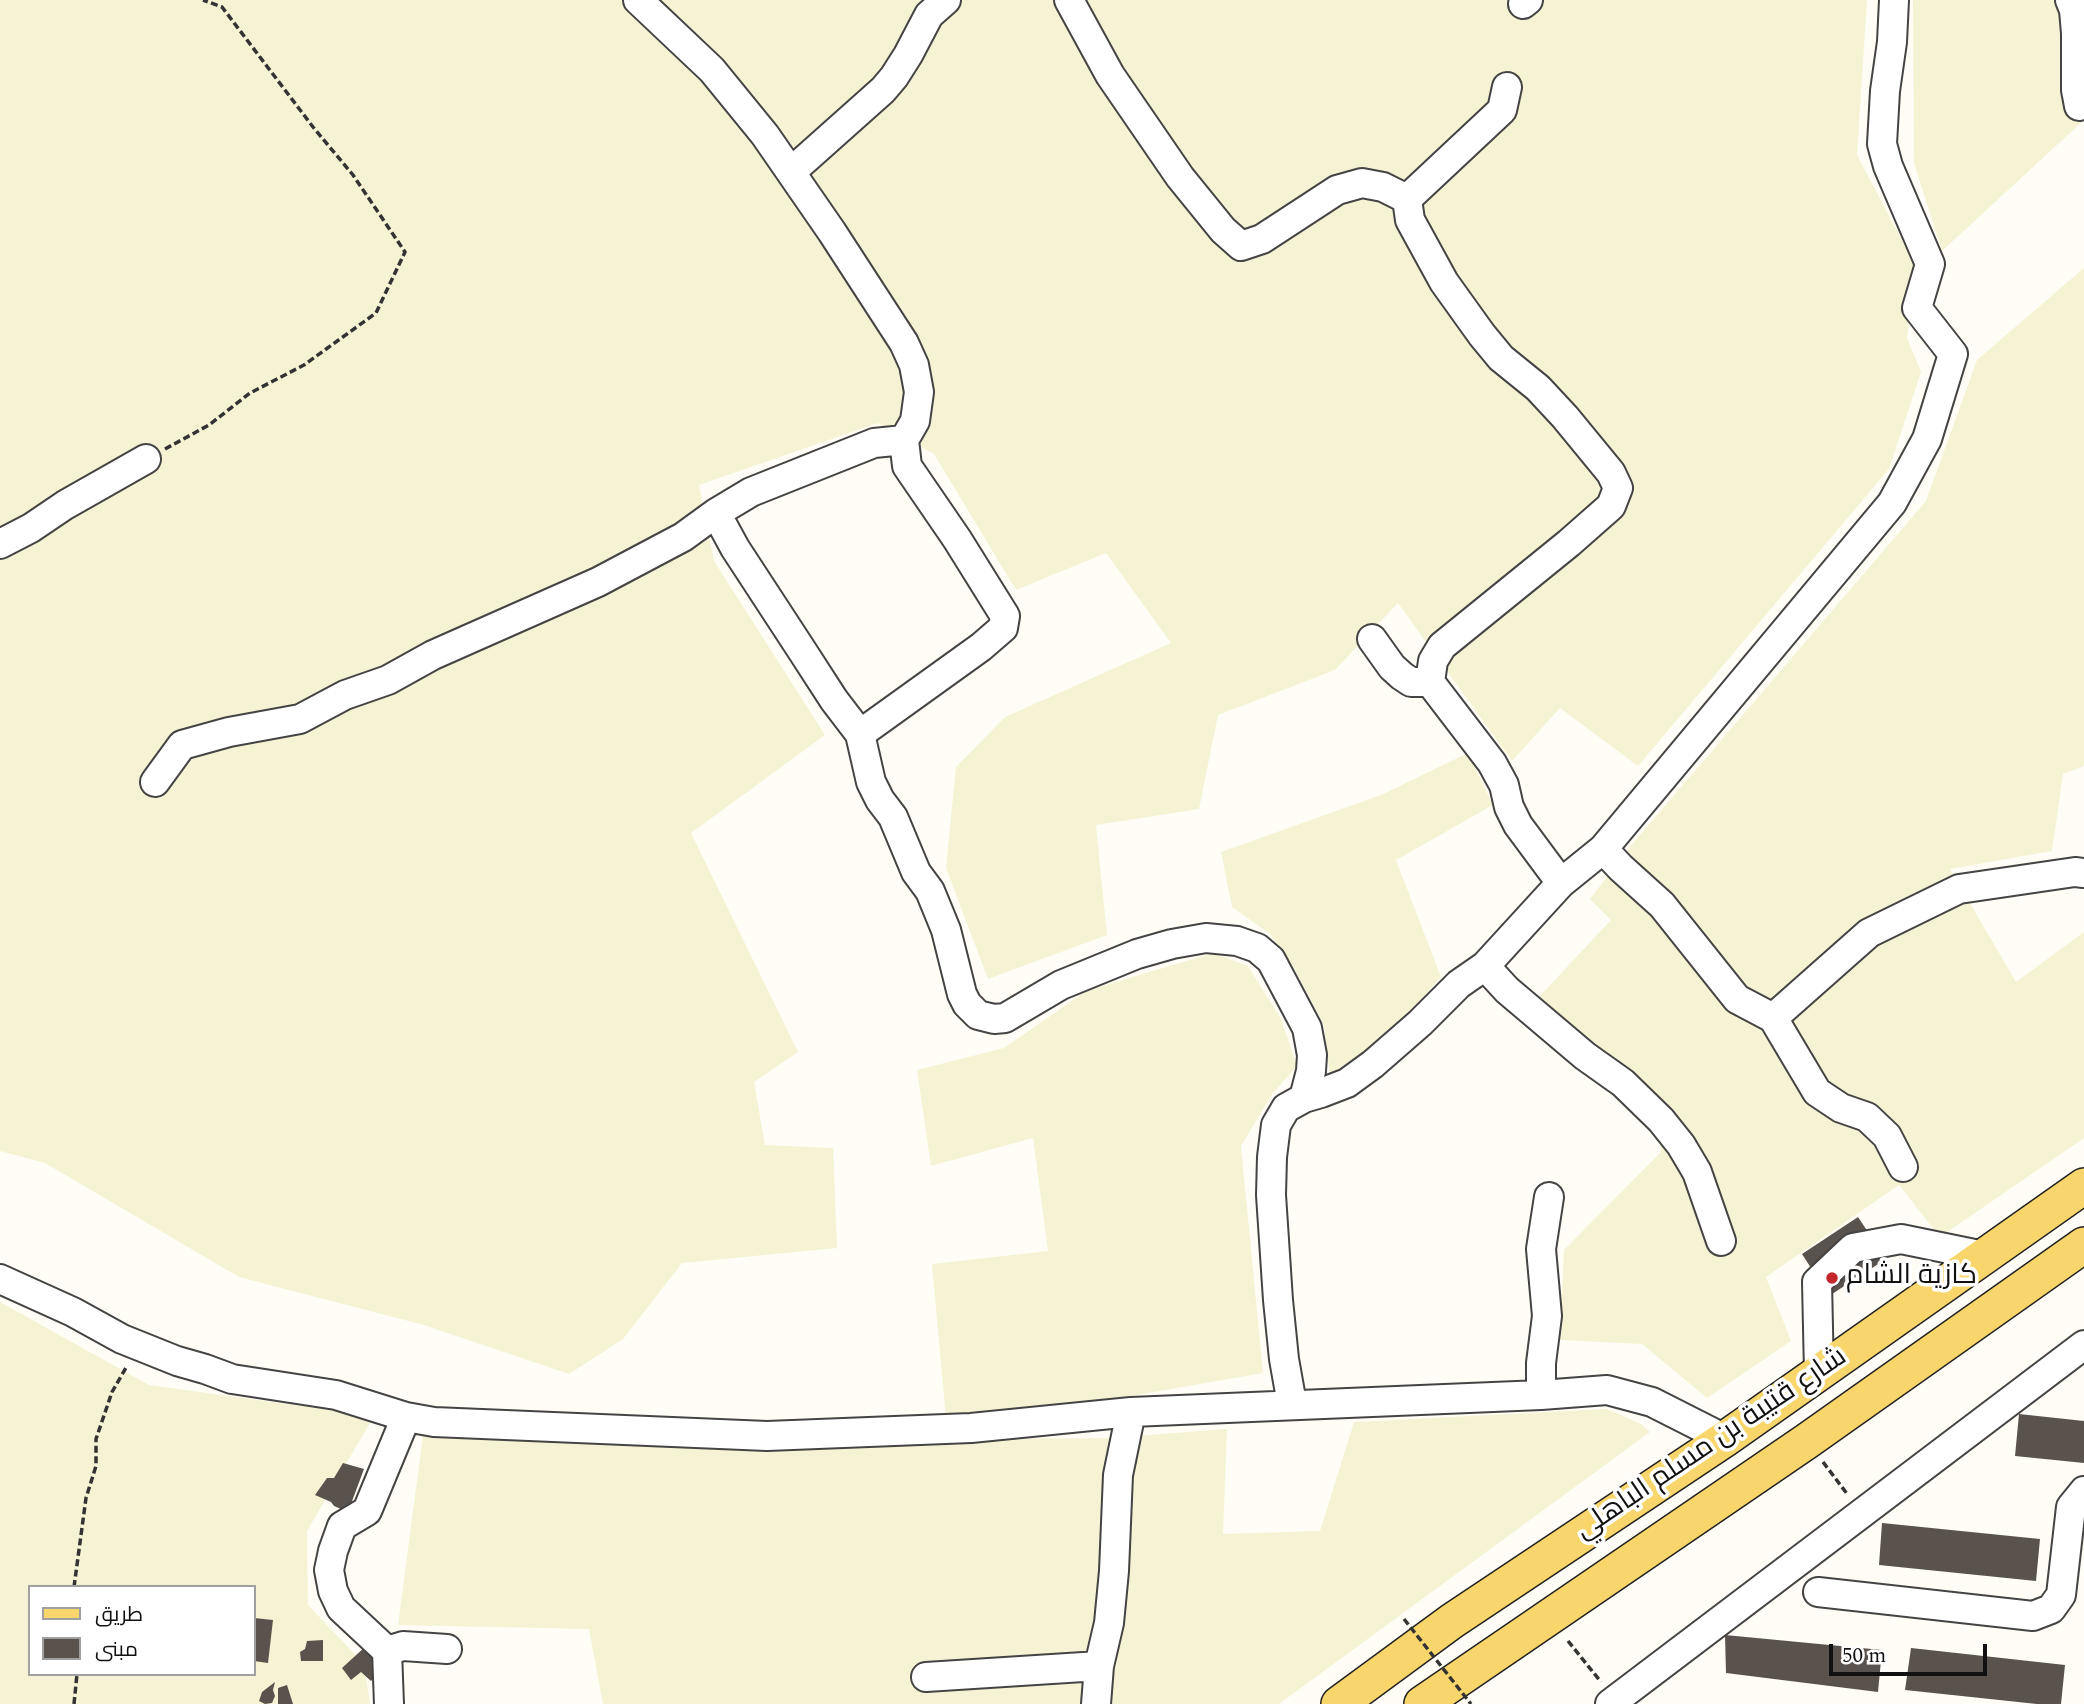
<!DOCTYPE html>
<meta charset="utf-8">
<style>
body{margin:0}
#map{position:relative;width:2084px;height:1704px;overflow:hidden;background:#fffdf5;font-family:Spectral,Cairo,serif}
canvas{display:block}
.legend{position:absolute;left:28px;top:1585px;width:228px;height:91px;box-sizing:border-box;background:#fff;border:2px solid #a0a0a0;margin:0;padding:9px 12px;list-style:none;font-size:21px;color:#111}
.legend li{display:flex;align-items:center;gap:14px;height:35px}
.legend b{width:35px;border:2px solid #a0a0a0}
.scale{position:absolute;left:1829px;top:1644px;width:158px;height:32px;box-sizing:border-box;border:4px solid #111;border-top:0;padding-left:9px;font-size:21px;line-height:24px;white-space:nowrap;color:#111;-webkit-text-stroke:5px #fff;paint-order:stroke}
</style>
<div id="map">
<canvas width="2084" height="1704"></canvas>
<ul class="legend">
<li><b style="height:9px;background:#f9d66b"></b>طريق</li>
<li><b style="height:19px;background:#5a524d"></b>مبنى</li>
</ul>
<div class="scale">50 m</div>
</div>
<script>
const ctx = document.querySelector('canvas').getContext('2d');
ctx.lineJoin = 'round';
function fillPath(path, color) { ctx.fillStyle = color; ctx.fill(path, 'evenodd'); }
const toPath = rows => new Path2D(rows.map(r => 'M' + r).join(''));
function trace(path, color, width, dash) { ctx.strokeStyle = color; ctx.lineWidth = width; ctx.lineCap = dash ? 'butt' : 'round'; ctx.setLineDash(dash || []); ctx.stroke(path); }
function drawText(font, color, halo, rows, align = 'center') {
  ctx.font = font + ' Spectral,Cairo,serif'; ctx.lineWidth = 7; ctx.setLineDash([]); ctx.textBaseline = 'middle'; ctx.strokeStyle = halo; ctx.fillStyle = color; for (const [text, x, y, turn = 0] of rows) {
    ctx.save(); ctx.translate(x, y); ctx.rotate((+turn || 0) * Math.PI / 180); ctx.textAlign = isNaN(turn) ? turn : align; if (halo) ctx.strokeText(text, 0, 0); ctx.fillText(text, 0, 0); ctx.restore();
  }
}
fillPath(toPath([
 [0,0,1867,0,1857,155,1915,265,1907,338,1921,372,1889,469,1638,766,1560,708,1512,761,1398,603,1335,670,1218,715,1199,809,1096,825,1107,935,988,979,946,868,956,767,1005,717,1171,643,1106,553,1016,590,934,454,878,423,699,485,714,561,825,735,691,833,798,1052,754,1082,765,1145,833,1148,837,1248,682,1263,623,1339,569,1374,424,1325,239,1277,45,1163,0,1151],
 [1913,0,2084,0,2084,120,1942,251,1914,163],
 [2084,268,2084,766,2063,774,2052,851,1950,869,2016,982,2084,932,2084,1138,1940,1237,1899,1185,1766,1277,1791,1341,1707,1398,1642,1344,1560,1340,1564,1250,1661,1152,1655,1099,1538,998,1611,920,1590,899,1628,849,1926,501,1977,360],
 [1468,753,1493,805,1396,860,1441,977,1393,1031,1330,1075,1324,1025,1294,968,1270,934,1232,907,1221,852,1381,795],
 [1213,953,1248,966,1281,1019,1297,1066,1273,1093,1241,1146,1263,1373,1125,1397,946,1419,932,1264,1048,1251,1033,1138,931,1166,917,1070,1004,1048,1086,991],
 [0,1302,149,1385,374,1416,307,1531,308,1605,364,1664,370,1704,0,1704],
 [30,1587,254,1587,254,1674,30,1674],
 [1607,1409,1641,1424,1650,1432,1279,1704,603,1704,589,1629,398,1625,424,1428,793,1440,1109,1438,1227,1429,1223,1534,1320,1531,1354,1422]
]), '#f6f3d4');
fillPath(toPath([
 [1858,1217,1886,1259,1829,1296,1802,1254],
 [2019,1414,2084,1421,2084,1463,2015,1456],
 [343,1463,364,1469,348,1512,334,1506,331,1502,315,1495,327,1478,334,1478],
 [1882,1523,2040,1539,2036,1581,1879,1565],
 [254,1618,273,1620,268,1663,254,1661],
 [1725,1635,1882,1650,1878,1692,1726,1673],
 [323,1640,323,1661,301,1661,300,1652,305,1649,307,1641],
 [366,1646,384,1666,371,1681,361,1672,351,1680,342,1668],
 [1911,1648,2065,1665,2061,1704,2037,1704,1905,1690],
 [275,1682,273,1690,275,1696,272,1703,265,1704,259,1701,262,1692],
 [287,1685,293,1704,278,1704,278,1688]
]), '#5a524d');
const minor = toPath([
 [638,0,712,70,765,135,832,232,904,343,914,365,919,392,915,421,904,440,907,466,957,539,1005,616,1003,628,981,647,860,734],
 [1069,0,1110,75,1180,177,1223,230,1241,246,1262,239,1337,190,1362,183,1383,187,1407,199],
 [2070,0,2074,10,2076,33,2076,90,2079,106],
 [1523,4,1528,0],
 [791,172,883,90,894,77,908,55,929,15,946,0],
 [1407,199,1410,220,1444,282,1482,335,1501,358,1538,388,1565,417,1611,473,1618,488,1611,506,1569,543,1442,646,1433,661,1430,682,1492,763,1504,785,1509,807,1518,825,1561,883],
 [1407,199,1502,110,1507,87],
 [716,513,735,548,801,649,834,700,860,734,871,782,880,800,893,817,916,872,930,891,946,930,962,994,967,1004,978,1015,994,1019,1005,1018,1061,985,1137,954,1172,944,1206,938,1237,941,1257,948,1271,960,1307,1028,1312,1055,1311,1071,1304,1098],
 [0,544,31,528,65,505,146,459],
 [1372,639,1392,667,1402,676,1411,682,1430,682],
 [155,782,182,745,229,732,300,719,345,695,388,680,433,655,598,582,683,537,716,513,751,492,874,443,904,440],
 [1603,849,1621,868,1662,905,1737,999,1773,1018,1869,933,1959,889,2075,872,2084,873],
 [1485,966,1507,990,1585,1056,1623,1083,1661,1120,1681,1145,1697,1172,1721,1241],
 [1773,1018,1817,1092,1841,1108,1867,1117,1887,1136,1903,1167],
 [0,1279,73,1312,122,1339,177,1361,205,1369,232,1379,336,1395,406,1417,434,1422,767,1436,971,1428,1131,1412,1541,1395,1607,1390,1652,1402,1725,1439],
 [1819,1373,1817,1282,1853,1248,1901,1239,1984,1256],
 [1541,1395,1541,1363,1547,1316,1541,1249,1549,1197],
 [1292,1404,1284,1359,1278,1300,1271,1195,1272,1157,1276,1125,1286,1108,1304,1098,1321,1093,1347,1083,1373,1064,1420,1023,1459,984,1485,966,1561,883,1603,849,1892,503,1927,439,1953,354,1917,308,1930,264,1888,166,1882,144,1885,91,1892,42,1894,0],
 [1818,1592,2033,1616,2051,1609,2061,1595,2071,1507,2084,1491],
 [387,1651,403,1646,447,1649],
 [926,1677,1099,1666],
 [389,1704,387,1651,341,1608,333,1591,329,1570,333,1551,342,1526,367,1511,406,1417],
 [1096,1704,1099,1666,1109,1623,1114,1571,1118,1475,1131,1412],
 [1610,1704,2084,1345]
]);
const major = toPath([
 [1339,1704,1452,1621,1725,1439,2084,1186],
 [1422,1704,1807,1441,2084,1245]
]);
trace(minor, '#444', 32);
trace(major, '#222', 38);
trace(toPath([
 [165,449,209,425,250,393,304,365,376,313,405,252,353,175,313,127,222,7,203,0],
 [1823,1462,1848,1495],
 [74,1587,86,1498,96,1466,96,1439,112,1392,127,1366],
 [1568,1641,1601,1682],
 [74,1704,77,1674]
]), '#333', 3.5, [7, 3.5]);
trace(minor, '#fff', 28);
trace(major, '#f9d66b', 35);
trace(toPath([
 [1404,1619,1471,1704]
]), '#333', 3.5, [7, 3.5]);
for (const [x, y, r, color] of [
 [1832,1278,7,"#c4262e"]
]) { const dot = new Path2D(); dot.arc(x, y, r, 0, 2 * Math.PI); ctx.fillStyle = color; ctx.fill(dot); trace(dot, '#fff', 2.5); }
drawText('28px', '#111', '#fff', [
 ["كازية الشام",1846,1278]
], 'left');
drawText('28px', '#111', '#fff', [
 ["شارع قتيبة بن مسلم الباهلي",1712,1445,-34]
]);
</script>
